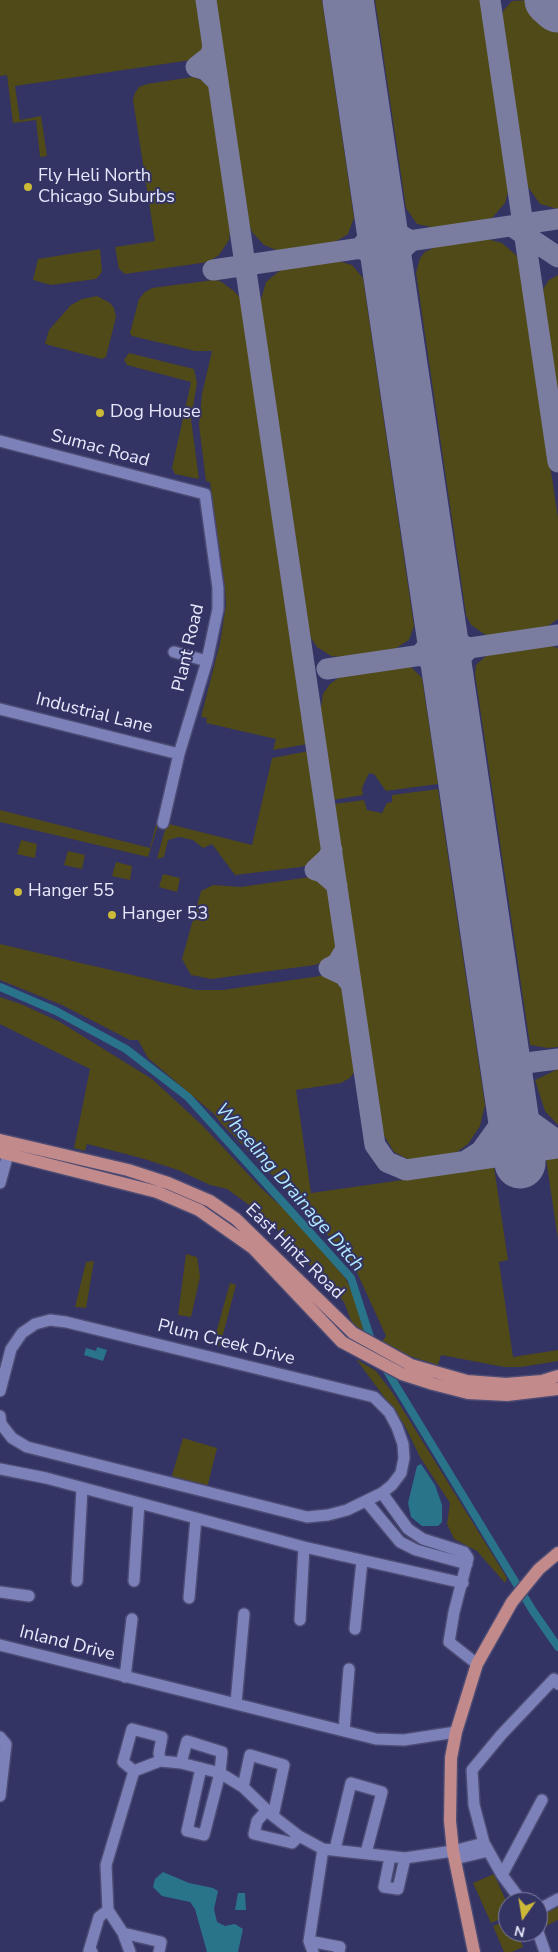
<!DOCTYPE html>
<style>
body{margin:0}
#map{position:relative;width:558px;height:1952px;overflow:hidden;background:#333364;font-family:"Nunito Sans",sans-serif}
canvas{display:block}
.north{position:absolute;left:498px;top:1892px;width:50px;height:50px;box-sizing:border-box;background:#333364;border:1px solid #7b7ba0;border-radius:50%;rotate:193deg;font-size:14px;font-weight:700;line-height:20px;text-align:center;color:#e6e8fb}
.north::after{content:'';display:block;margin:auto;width:18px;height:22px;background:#ccb938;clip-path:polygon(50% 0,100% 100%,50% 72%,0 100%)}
</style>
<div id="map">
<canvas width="558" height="1952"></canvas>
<div class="north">N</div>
</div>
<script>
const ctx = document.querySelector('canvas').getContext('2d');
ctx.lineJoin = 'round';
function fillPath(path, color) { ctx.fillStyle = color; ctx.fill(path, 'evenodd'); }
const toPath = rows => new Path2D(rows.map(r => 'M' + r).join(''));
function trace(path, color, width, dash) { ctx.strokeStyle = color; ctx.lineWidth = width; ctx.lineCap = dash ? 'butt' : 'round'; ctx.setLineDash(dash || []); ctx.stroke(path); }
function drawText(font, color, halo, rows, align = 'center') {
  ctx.font = font + ' "Nunito Sans",sans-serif'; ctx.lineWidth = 4; ctx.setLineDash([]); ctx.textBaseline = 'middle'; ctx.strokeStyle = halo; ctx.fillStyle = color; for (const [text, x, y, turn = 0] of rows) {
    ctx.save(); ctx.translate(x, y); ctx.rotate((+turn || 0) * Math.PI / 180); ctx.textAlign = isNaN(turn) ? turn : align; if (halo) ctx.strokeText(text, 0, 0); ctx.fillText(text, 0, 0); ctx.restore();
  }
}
fillPath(toPath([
 [0,0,198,0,204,42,203,49,191,60,15,86,20,120,41,116,47,156,40,157,36,120,13,123,7,75,0,76],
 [215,0,322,0,354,218,348,234,340,239,331,244,279,251,264,245,252,232,248,222],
 [375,0,481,0,509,189,505,203,493,217,484,221,436,228,417,224,406,208],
 [531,0,558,24,558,209,540,204,526,184,502,20,503,11,512,1],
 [193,77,206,82,211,89,231,222,229,240,219,255,208,262,125,274,119,269,115,247,155,241,133,100,135,93,139,87,147,84],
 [487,239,502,243,516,255,520,264,558,518,558,619,545,628,487,636,471,625,466,615,416,273,420,258,425,252,437,246],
 [100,249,102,272,96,279,51,285,33,280,38,259],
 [335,260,352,265,363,278,414,626,409,640,393,650,340,657,331,656,317,647,311,638,308,627,260,303,266,282,283,268],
 [558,275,558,399,543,289,549,280],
 [214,280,220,281,234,291,240,298,244,309,308,744,273,750,276,739,206,723,207,718,201,717,220,643,226,605,225,587,210,482,206,481,199,425,202,394,212,351,195,351,132,336,130,333,139,299,145,292,152,288],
 [97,296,110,303,114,308,116,317,106,357,102,359,45,344,49,330,71,305,82,299],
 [129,353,194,369,197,383,191,419,199,479,175,474,172,468,191,382,127,365,124,360],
 [548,645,558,648,558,1047,548,1048,530,1045,475,674,476,665,488,654],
 [405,667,411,667,422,678,438,784,386,791,374,774,369,773,362,788,363,795,333,800,320,714,323,694,330,684,341,676],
 [309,751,323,850,320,859,316,862,301,867,235,875,212,844,203,848,193,840,179,837,168,840,164,857,157,859,166,826,169,824,252,845,272,758],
 [438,789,485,1105,480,1126,468,1144,457,1152,444,1157,410,1160,394,1152,383,1134,334,804,364,800,367,810,382,813,387,803,392,802,392,795],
 [0,810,150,848,157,821,159,822,148,857,0,822],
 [21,840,37,844,35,858,17,854],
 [68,851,85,855,82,869,64,865],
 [116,862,132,866,130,880,112,876],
 [163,874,180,878,177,892,159,887],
 [310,877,322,880,329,892,337,945,336,951,331,959,315,965,211,979,191,975,182,959,201,891,213,885,241,887],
 [0,944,196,990,223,990,327,975,335,978,344,990,356,1069,350,1078,341,1083,296,1090,311,1193,494,1167,508,1260,499,1262,513,1357,558,1350,558,1361,521,1367,504,1367,441,1355,438,1365,403,1354,381,1343,386,1336,354,1266,307,1211,221,1123,214,1114,148,1058,138,1040,130,1040,62,1005,0,980],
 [0,997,21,1004,60,1022,152,1079,202,1125,262,1189,295,1219,346,1279,358,1305,364,1332,352,1323,344,1302,279,1231,256,1210,227,1189,210,1185,178,1170,141,1158,87,1144,85,1151,74,1148,90,1069,0,1024],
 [558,1069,558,1125,545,1111,535,1080],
 [558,1157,558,1239,546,1159],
 [186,1254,197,1257,200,1277,191,1317,178,1315],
 [94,1261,86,1308,75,1307,86,1262],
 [230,1283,236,1285,220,1346,213,1344],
 [356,1359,376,1371,392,1392,507,1578,505,1583,477,1551,454,1539,447,1524,450,1503,420,1457,404,1424],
 [183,1438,217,1448,207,1488,171,1479],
 [494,1874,508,1905,508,1916,491,1923,473,1883],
 [558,1906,558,1920,546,1926,540,1915],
 [508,1920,508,1932,517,1932,523,1947,512,1952,504,1952,493,1926]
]), '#504918');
fillPath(toPath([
 [97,1347,107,1350,103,1361,84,1355,86,1348,96,1351],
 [421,1464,435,1485,442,1505,442,1522,438,1526,422,1526,411,1517,408,1503,417,1466],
 [163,1872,189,1883,213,1888,218,1891,214,1909,217,1922,225,1926,235,1924,243,1929,238,1952,207,1952,195,1909,190,1902,162,1896,153,1887,155,1879],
 [238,1893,245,1893,246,1910,235,1910]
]), '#2a7489');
trace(toPath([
 [0,987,56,1011,126,1049,188,1097,351,1278,372,1343],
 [384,1366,533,1611,558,1647]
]), '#2a7489', 8);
trace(toPath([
 [206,0,375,1145,387,1162,406,1170,558,1148],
 [490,0,558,462],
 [213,47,210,56,196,67,206,70,218,82],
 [379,212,390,229,411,241,396,255,391,265,389,279,381,263,374,255,360,248,377,229,379,212],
 [516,229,558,257],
 [213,270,558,219],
 [440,620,456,642,469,648,453,666,449,686,442,670,432,660,420,655,436,637,440,620],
 [327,669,558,635],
 [332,850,328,858,315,870,322,872,337,885],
 [346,949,337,964,329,968,344,975,351,984],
 [502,1042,508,1055,516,1061,526,1063,558,1059],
 [464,1162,481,1151,512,1108,558,1141]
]), '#7a7ca0', 21);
trace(toPath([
 [348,0,520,1163],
 [550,0,558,7]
]), '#7a7ca0', 51);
const minor = toPath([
 [0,441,205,494,218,588,218,609,207,661,179,754,163,823],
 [174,652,207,661],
 [0,709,179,754],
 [0,1183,8,1154],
 [0,1391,11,1349,22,1333,35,1324,50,1320,66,1322,374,1397,389,1412,397,1427,403,1444,404,1458,401,1473,392,1485,382,1493,347,1510,328,1515,307,1517,27,1447,12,1438,1,1424,0,1416],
 [0,1469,46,1478,304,1547,463,1583],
 [382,1493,408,1529,423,1539,464,1552,468,1558,454,1612,449,1642,477,1664],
 [366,1501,400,1542,416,1550,467,1564],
 [77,1581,82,1488],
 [134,1581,139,1503],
 [0,1592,29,1596],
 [189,1598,196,1518],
 [300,1620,304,1547],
 [355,1629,362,1561],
 [0,1645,376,1739,404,1740,456,1732],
 [125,1677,132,1619],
 [236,1703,244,1614],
 [344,1731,349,1669],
 [0,1737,6,1744,0,1796],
 [181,1763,187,1741,222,1752,220,1773,204,1835,187,1831,201,1768],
 [134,1771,123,1762,132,1729,162,1737,159,1753,160,1761],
 [243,1787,250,1755,284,1765,273,1816],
 [267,1810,257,1821,254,1834,292,1843,299,1836],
 [335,1849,351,1783,382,1792,366,1853],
 [390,1857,384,1887,398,1889,405,1858],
 [455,1859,488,1851],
 [502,1875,542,1800],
 [522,1902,502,1875,484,1843,474,1805,472,1770,501,1735,554,1679,558,1684],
 [538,1910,558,1899],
 [538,1932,545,1952],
 [123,1933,161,1942,159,1952],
 [309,1941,340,1947,339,1952],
 [92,1952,89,1951,99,1917,108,1910],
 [130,1952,123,1933,108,1910,106,1865,134,1771,160,1761,181,1763,220,1773,243,1787,273,1816,299,1836,323,1849,405,1858,453,1851,484,1843],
 [313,1952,309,1941,323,1849]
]);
const major = toPath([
 [0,1140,128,1170,168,1183,210,1201,236,1219,353,1333,411,1365,467,1381,506,1384,542,1381,558,1376],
 [0,1152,157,1192,199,1210,253,1248,342,1342,402,1374,433,1384,468,1393,507,1395,558,1389],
 [474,1952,453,1851,450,1821,451,1758,456,1732,477,1664,512,1602,539,1569,558,1553]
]);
trace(minor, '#4c4b73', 14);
trace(major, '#4c4b73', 15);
trace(minor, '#7d81b9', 11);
trace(major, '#c38a8b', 12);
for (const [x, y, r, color] of [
 [28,187,5,"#ccb938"],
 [100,413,5,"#ccb938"],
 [18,892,5,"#ccb938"],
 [112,915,5,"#ccb938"]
]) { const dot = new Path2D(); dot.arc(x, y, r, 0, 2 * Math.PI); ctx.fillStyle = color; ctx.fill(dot); trace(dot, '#333364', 2); }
drawText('18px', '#e6e8fb', '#333364', [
 ["Fly Heli North",38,177],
 ["Chicago Suburbs",38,198],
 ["Dog House",110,413],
 ["Hanger 55",28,892],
 ["Hanger 53",122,915]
], 'left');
drawText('18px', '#e6e8fb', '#333364', [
 ["Sumac Road",100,449,15],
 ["Plant Road",189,648,-77],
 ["Industrial Lane",94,714,14],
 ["East Hintz Road",294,1252,44],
 ["Plum Creek Drive",226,1343,14],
 ["Inland Drive",67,1644,14]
]);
drawText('italic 19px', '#b2ecff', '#333364', [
 ["Wheeling Drainage Ditch",289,1188,49]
]);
</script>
